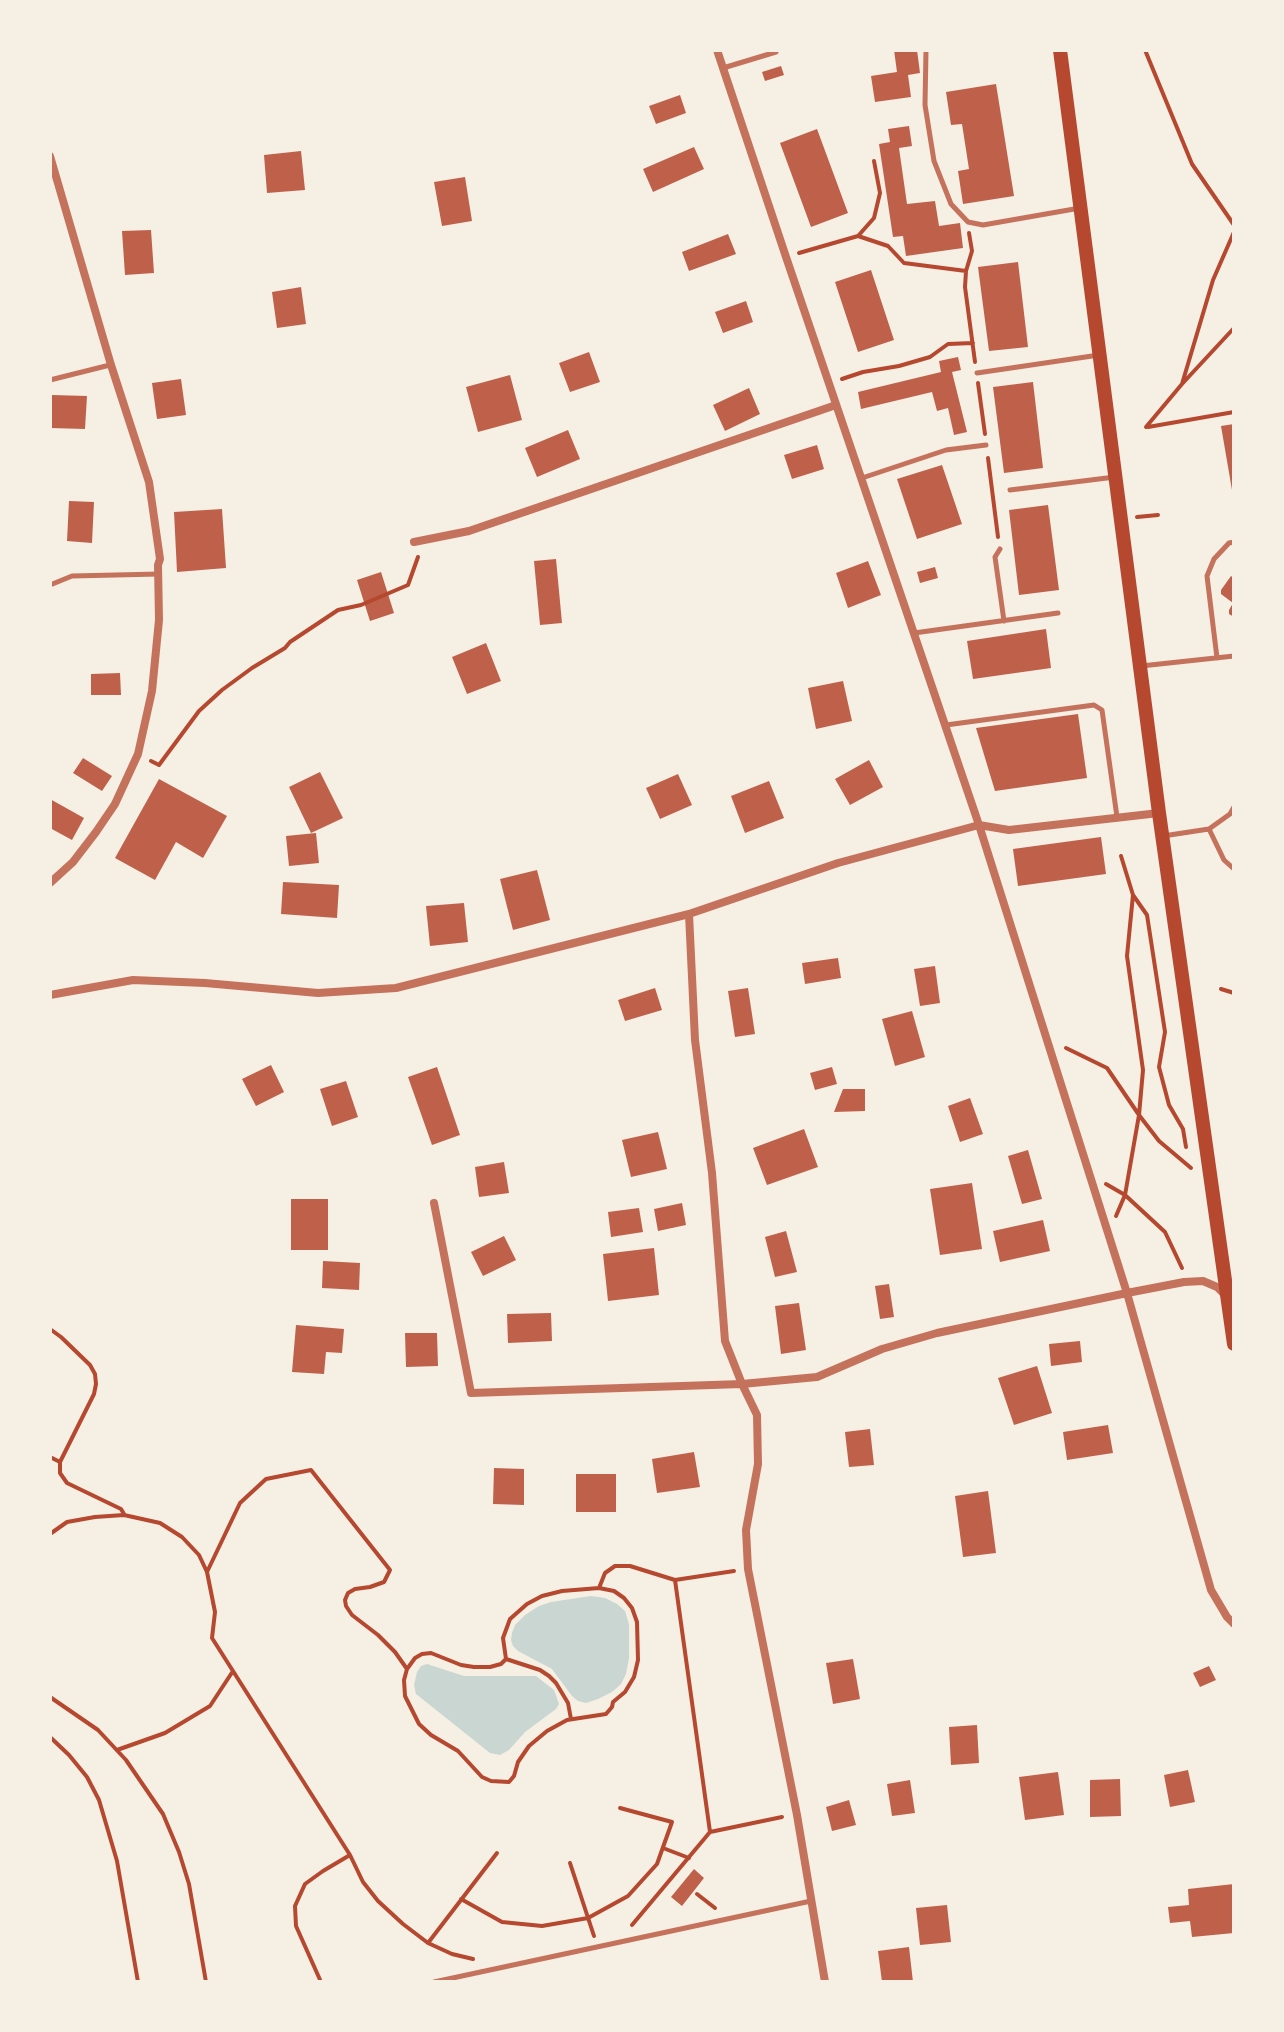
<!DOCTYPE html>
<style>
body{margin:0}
#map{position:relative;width:1284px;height:2032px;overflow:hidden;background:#f6efe4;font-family:Literata,serif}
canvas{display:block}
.frame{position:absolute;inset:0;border:52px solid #f6efe4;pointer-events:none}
</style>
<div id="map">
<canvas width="1284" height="2032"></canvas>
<div class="frame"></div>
</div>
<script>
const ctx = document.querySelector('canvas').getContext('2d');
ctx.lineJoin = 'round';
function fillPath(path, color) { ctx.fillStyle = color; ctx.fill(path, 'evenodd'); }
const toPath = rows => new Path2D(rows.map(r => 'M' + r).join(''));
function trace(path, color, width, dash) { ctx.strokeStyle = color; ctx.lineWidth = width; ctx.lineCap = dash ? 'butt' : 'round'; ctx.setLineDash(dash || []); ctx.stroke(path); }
fillPath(toPath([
 [591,1596,605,1598,617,1604,625,1611,629,1624,629,1658,626,1674,621,1684,612,1692,598,1699,586,1703,578,1701,572,1696,552,1669,518,1651,513,1646,511,1640,512,1633,515,1625,525,1615,539,1606,551,1602],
 [427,1664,464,1676,536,1676,554,1690,559,1704,556,1709,525,1732,509,1750,500,1755,490,1753,416,1694,414,1685,417,1672,421,1666]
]), '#c9d6d2');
fillPath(toPath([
 [894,50,917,50,920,73,908,75,911,97,875,102,871,76,897,72],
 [781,66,784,75,765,81,762,72],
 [996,84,1014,196,963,204,958,171,969,169,962,124,951,125,946,92],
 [680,95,686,113,656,124,649,106],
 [909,126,912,146,899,148,907,204,935,201,939,226,960,223,963,248,906,256,903,236,893,237,879,144,890,142,888,129],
 [817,129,848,213,811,227,780,143],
 [694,147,704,169,653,192,643,169],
 [301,151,305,190,267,193,264,155],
 [465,177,472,221,442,226,434,182],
 [151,230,154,273,125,275,122,231],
 [728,234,736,254,689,271,682,252],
 [1018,262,1028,347,989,351,978,267],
 [871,270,894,340,858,352,835,282],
 [301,287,306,324,277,328,272,292],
 [746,301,753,322,723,333,715,312],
 [589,352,600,382,570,392,559,363],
 [958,357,961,370,952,372,967,432,954,435,948,408,937,411,932,392,861,409,858,392,941,372,939,361],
 [510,375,522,420,478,432,466,387],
 [181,379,186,415,157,419,152,383],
 [1033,382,1043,468,1004,473,993,387],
 [749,388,760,414,725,431,713,405],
 [52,395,87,396,85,429,50,428],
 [1234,424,1234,490,1232,490,1221,426],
 [568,430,580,459,537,477,525,448],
 [817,445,824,469,792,479,784,455],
 [942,465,962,524,917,539,897,479],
 [69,501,94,502,92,543,67,541],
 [1048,505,1059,590,1019,595,1009,510],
 [222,509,226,568,177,572,174,512],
 [556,559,562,623,540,625,534,561],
 [868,561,881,595,848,608,836,573],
 [935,567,938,578,920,583,917,572],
 [381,572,394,613,370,621,357,580],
 [1231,576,1234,578,1234,617,1229,614,1229,610,1233,603,1221,594,1221,590],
 [1046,629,1051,668,973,679,967,641],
 [486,643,501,681,467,694,452,657],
 [120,673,121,695,91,695,91,674],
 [843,681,852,721,816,729,808,688],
 [1078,714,1087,778,995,791,976,728],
 [83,758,112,776,102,791,73,773],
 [869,760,883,787,850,805,835,779],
 [320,772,343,818,311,833,289,787],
 [678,774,692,805,660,819,646,788],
 [159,779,227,816,203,858,176,842,155,880,115,858],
 [769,781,784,818,745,833,731,796],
 [50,799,84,818,72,840,50,828],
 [316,833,319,863,289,866,286,836],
 [1101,837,1106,874,1018,886,1013,849],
 [537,870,550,920,513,930,500,879],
 [283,882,339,885,337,918,281,914],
 [464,903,468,942,430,946,426,906],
 [838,958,841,978,805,984,802,963],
 [935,966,940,1003,920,1006,914,969],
 [655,988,662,1010,625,1021,618,1000],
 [748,988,755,1034,735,1037,728,991],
 [912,1011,925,1057,895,1066,882,1019],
 [271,1065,284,1092,256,1106,242,1079],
 [437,1067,460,1135,432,1145,408,1077],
 [832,1067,837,1084,815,1090,810,1073],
 [346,1081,358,1117,332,1126,320,1089],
 [843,1089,865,1089,865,1111,834,1112],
 [970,1098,983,1134,960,1142,948,1106],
 [804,1129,818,1167,767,1185,753,1148],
 [658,1132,667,1169,631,1177,622,1140],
 [1028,1150,1042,1199,1022,1204,1008,1156],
 [504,1162,509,1193,479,1197,475,1167],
 [972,1183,982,1249,940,1255,930,1189],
 [291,1199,328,1199,328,1250,291,1250],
 [682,1203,686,1225,658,1231,654,1209],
 [639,1208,643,1232,611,1237,608,1212],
 [1043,1220,1050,1251,1000,1262,993,1231],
 [786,1231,797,1272,775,1277,765,1237],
 [504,1236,516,1260,483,1276,471,1252],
 [654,1248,659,1295,608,1301,603,1254],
 [323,1261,360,1263,359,1290,322,1288],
 [889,1284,894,1317,880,1319,875,1286],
 [799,1303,806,1350,781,1354,775,1306],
 [551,1313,552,1341,508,1343,507,1314],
 [296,1325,344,1329,342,1353,326,1352,324,1374,292,1372],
 [405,1333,437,1333,438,1366,406,1367],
 [1080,1341,1082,1362,1051,1366,1049,1344],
 [1037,1366,1052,1413,1014,1425,998,1378],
 [1108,1425,1113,1453,1067,1460,1063,1432],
 [870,1429,874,1465,849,1467,845,1432],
 [694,1452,700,1487,657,1493,652,1459],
 [494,1468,524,1469,524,1505,493,1504],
 [576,1474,616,1474,616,1512,576,1512],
 [988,1491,996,1553,963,1557,955,1496],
 [853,1659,860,1699,833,1704,826,1663],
 [1209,1666,1216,1680,1200,1687,1193,1673],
 [977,1725,979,1763,951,1765,949,1727],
 [1188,1770,1195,1802,1170,1807,1164,1775],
 [1058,1772,1064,1815,1025,1820,1019,1777],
 [1120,1779,1121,1816,1090,1817,1090,1780],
 [910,1780,915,1813,892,1816,887,1784],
 [849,1800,856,1825,832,1831,826,1807],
 [694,1869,704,1878,682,1906,671,1897],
 [1234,1884,1234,1933,1192,1937,1190,1921,1170,1923,1168,1907,1189,1905,1188,1889],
 [947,1905,951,1942,920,1945,916,1908],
 [909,1947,913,1982,882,1982,878,1951]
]), '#bf614a');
trace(toPath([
 [1145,50,1192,164,1234,225],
 [969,233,972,251,966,271,965,287,975,362],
 [858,236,874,218,880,193,874,161],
 [799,253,858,236,888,246,904,263,966,271],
 [842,379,863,372,899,366,930,357,948,344,973,343],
 [978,383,985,434],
 [1182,384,1213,280,1234,232],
 [1146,427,1182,384,1234,328],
 [1148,427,1234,412],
 [988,458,998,537],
 [1137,517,1158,515],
 [151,761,159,765,199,711,222,690,252,668,285,648,290,642,338,610,361,605,408,585,418,557],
 [1121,856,1133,895,1147,915,1165,1032,1159,1067,1169,1105,1183,1129,1186,1147],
 [1221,989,1234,993],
 [1066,1048,1107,1068,1139,1115,1159,1141,1191,1168],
 [1106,1184,1125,1195,1165,1232,1182,1268],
 [1116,1216,1125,1195,1139,1115,1143,1070,1127,956,1133,895],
 [50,1329,61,1337,90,1365,95,1374,96,1384,94,1394,60,1462,60,1473,67,1483,121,1509,124,1514],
 [50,1457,60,1462],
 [50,1534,67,1522,95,1517,124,1515,160,1523,182,1537,199,1555,207,1572,215,1612,212,1638,350,1855,363,1882,378,1901,403,1924,428,1943,452,1954,473,1959],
 [207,1572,240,1503,266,1479,311,1470,390,1570,384,1582,370,1587,355,1589,348,1593,345,1600,346,1606,352,1615,378,1635,395,1652,407,1669],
 [675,1580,710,1832],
 [599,1588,605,1573,615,1566,630,1566,675,1580,734,1571],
 [506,1659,503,1638,510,1619,527,1604,542,1596,562,1591,599,1588,614,1591,624,1598,632,1608,637,1622,638,1660,634,1677,625,1692,613,1702,612,1707,606,1714,567,1720,547,1731,529,1746,518,1762,514,1776,509,1782,491,1781,482,1777,458,1751,431,1735,419,1724,405,1696,404,1680,407,1669,415,1658,422,1654,431,1653,461,1665,474,1667,490,1667,501,1664,506,1659,540,1670,549,1676,556,1683,568,1703,571,1719],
 [50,1697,98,1730,126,1760,163,1814,179,1852,189,1884,206,1982],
 [50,1737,69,1755,87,1777,99,1800,117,1861,138,1982],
 [117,1750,165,1733,210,1706,233,1671],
 [663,1848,689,1858],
 [570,1863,594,1936],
 [697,1894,715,1908],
 [461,1899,502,1922,542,1926,588,1918,628,1896,657,1864,672,1822,620,1808],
 [632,1925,710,1832,782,1817],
 [428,1943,497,1853],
 [321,1982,296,1926,295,1906,305,1884,323,1871,350,1855]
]), '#b5482f', 4);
trace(toPath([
 [926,50,925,105,934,161,951,204,968,222,983,225,1080,208],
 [723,68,776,52],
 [977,373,1099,355],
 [50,380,110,365],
 [862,478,946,450,986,445],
 [1010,490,1115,477],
 [1000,549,995,557,1004,621],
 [50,585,72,576,159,574],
 [914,633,1058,613],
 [1217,658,1207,576,1214,559,1229,543,1234,542],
 [1141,666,1234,656],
 [946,725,1094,705,1102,710,1117,817],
 [1209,829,1224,860,1234,869],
 [1163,836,1209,829,1230,814,1234,807],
 [434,1982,811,1901]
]), '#c5725c', 5);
trace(toPath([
 [717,50,786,257,979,825,1127,1293,1211,1590,1227,1617,1234,1624],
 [50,156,111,365,149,482,160,559,158,565,159,620,152,691,138,754,115,804,96,832,73,862,50,883],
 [414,542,469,531,836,405],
 [689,914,695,1040,712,1173,725,1341,742,1384,757,1415,758,1464,746,1530,748,1569,797,1815,825,1982],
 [50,995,133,980,205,983,318,993,396,988,689,914,838,863,979,825,1009,830,1159,813],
 [434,1203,471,1393,742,1384,817,1377,882,1349,937,1333,1127,1293,1184,1282,1203,1281,1217,1287,1226,1296]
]), '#c5725c', 8);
trace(toPath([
 [1060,50,1159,813,1234,1344]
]), '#b5482f', 14);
</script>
